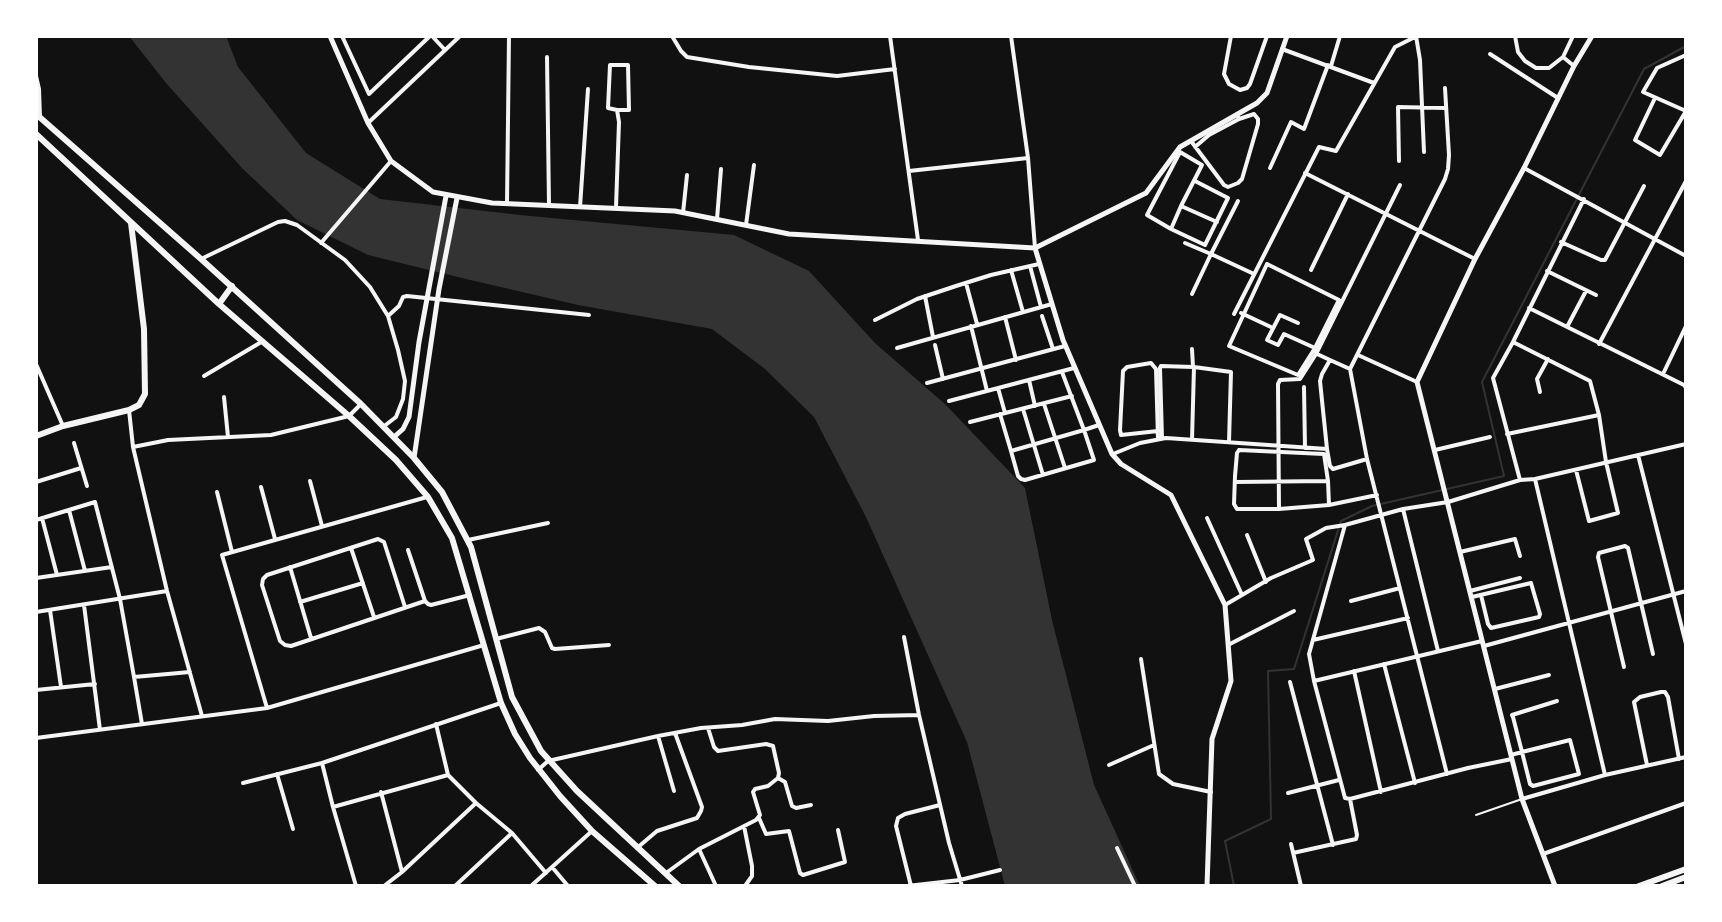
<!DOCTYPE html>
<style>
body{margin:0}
#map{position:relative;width:1722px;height:922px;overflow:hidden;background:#111;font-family:"Noto Sans",sans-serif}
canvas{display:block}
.frame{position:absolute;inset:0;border:38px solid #fff;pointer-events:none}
</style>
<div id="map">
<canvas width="1722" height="922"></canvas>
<div class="frame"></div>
</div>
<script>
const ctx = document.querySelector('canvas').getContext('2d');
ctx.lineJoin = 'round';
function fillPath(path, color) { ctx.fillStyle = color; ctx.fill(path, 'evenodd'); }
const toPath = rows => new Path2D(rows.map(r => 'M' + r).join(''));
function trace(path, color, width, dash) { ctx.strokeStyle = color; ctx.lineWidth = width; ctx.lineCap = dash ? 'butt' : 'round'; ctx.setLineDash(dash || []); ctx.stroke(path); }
fillPath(toPath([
 [129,36,226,36,238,67,306,153,380,199,520,215,734,235,809,271,875,343,946,405,1025,488,1052,620,1094,785,1140,886,1005,886,967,742,866,517,814,417,765,369,712,329,578,305,462,278,368,255,297,220,242,168,166,83]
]), '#333');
trace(toPath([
 [1234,886,1225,841,1271,819,1268,671,1294,669,1341,521,1372,506,1504,476,1482,382,1644,69,1686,46]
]), '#333', 2);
trace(toPath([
 [1476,815,1522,799]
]), '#f5f5f5', 2);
trace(toPath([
 [342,36,369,94,430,36],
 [432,36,445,50],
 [672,36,681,51,687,57,749,67,837,76,895,69],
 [890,36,918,240],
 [1011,36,1028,158,1035,248],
 [1231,36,1224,74,1229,84,1240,90,1247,88,1250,84,1267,36],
 [1416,36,1420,60,1424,152],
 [1515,36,1518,52,1525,61,1536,68,1549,68,1563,57,1573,36],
 [1670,36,1677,36],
 [1282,49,1374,83],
 [1490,54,1558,98],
 [547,57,549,205],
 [1563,57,1574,66],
 [1331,66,1340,36],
 [36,76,39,89,40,117],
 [1445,88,1449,155,1448,169,1445,179,1350,369,1367,459,1447,774],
 [1655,98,1635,140,1660,155,1686,111,1643,92,1657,68,1686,55],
 [368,123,460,36],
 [1191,141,1224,185,1228,187,1238,183,1242,179,1258,124,1258,119,1254,114,1239,119,1237,114],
 [1195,147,1209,135,1239,119],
 [1178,151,1180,152,1202,165,1181,206,1171,229,1147,215,1180,152],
 [1399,161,1398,107,1445,108],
 [1270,168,1291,122,1304,129,1328,65],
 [1524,168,1686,256],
 [909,171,1028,158],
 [1305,173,1475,259],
 [1238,201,1211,254,1254,274],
 [507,203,509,36],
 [1181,206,1217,222],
 [580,207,588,89],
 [616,207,619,122,617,110,608,108,610,65,628,65,629,110,617,110],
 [683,213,687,175],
 [717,219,721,169],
 [746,225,754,165],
 [1171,229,1205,245,1228,198,1195,181],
 [1561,242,1601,260,1605,260,1644,186],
 [321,243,391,161],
 [1185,243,1211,254,1192,294],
 [201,259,278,222,285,221,297,225,345,260,370,287,383,308,388,316,398,350,405,381,403,399,396,417,383,427],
 [1267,264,1339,300,1315,348,1298,375,1229,346,1267,264],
 [1030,266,1041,307],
 [1011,270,1023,312],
 [1311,270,1348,194],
 [1547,271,1596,295],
 [966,283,977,324],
 [925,296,933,337],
 [1529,308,1684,385,1686,388],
 [1241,313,1273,328],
 [1234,314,1319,147,1336,151,1395,47,1417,36],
 [388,316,399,306,403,297,407,296,589,315],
 [1042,316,1053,349],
 [1005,317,1016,360],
 [875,320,917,299,956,286,991,275,1039,264],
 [1298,323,1280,315,1267,340,1278,345,1284,334,1315,348],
 [971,326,987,391],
 [1567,327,1586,291],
 [1513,342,1590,381,1599,415,1606,462,1618,513,1589,521,1576,470],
 [1599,344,1686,181],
 [935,345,943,379],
 [897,348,1052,304],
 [1317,354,1330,360],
 [1358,355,1417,382],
 [36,364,63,426],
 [1062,372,1084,430,1011,451,1018,476,1021,479,1025,480,1094,460,1084,430,1099,425],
 [1663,374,1686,326],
 [204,376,263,341],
 [1029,380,1035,406],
 [927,383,1065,346],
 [1304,387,1305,448],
 [998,388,1005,413],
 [1540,392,1537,379,1548,359],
 [224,397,228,437],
 [949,401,1074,368],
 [1044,404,1065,468],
 [1023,409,1043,475],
 [129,410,133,447,167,591,202,716],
 [1000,414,1011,451],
 [970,422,1072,396],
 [1158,431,1121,435,1120,430,1123,371,1127,367,1151,363,1156,369,1158,439],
 [1507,434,1599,415],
 [1162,438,1160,368,1161,366,1193,367,1192,349],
 [1192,440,1194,367,1231,372,1229,442],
 [74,443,87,486],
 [133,447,168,440,271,435,349,416,361,404],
 [1327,449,1320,381,1322,374,1330,360,1350,369],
 [1239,450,1324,454,1328,481,1329,505,1279,509,1237,509,1234,504,1235,476,1237,453,1239,450],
 [1435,450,1490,437],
 [1113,454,1140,443,1166,438,1327,449,1330,466,1333,469,1367,459],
 [1638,455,1686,644],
 [1535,479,1605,775],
 [1520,480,1493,378,1513,342,1584,199],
 [310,481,322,526],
 [36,482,81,468],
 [1235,482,1328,481],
 [261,487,275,539],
 [217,492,232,552],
 [1329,505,1377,495],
 [1279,509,1278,384,1280,380,1300,379,1316,354,1400,185],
 [1403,509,1438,651],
 [69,510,85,571],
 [42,518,57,575],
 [1207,518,1242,595],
 [36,520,95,502,120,599,134,677,190,672],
 [1247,535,1266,582],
 [468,540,548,523],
 [351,548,374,617],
 [408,550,425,601,428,604,431,605,470,595],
 [1460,552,1515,539,1520,556],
 [290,567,311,638],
 [36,578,112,567],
 [1470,591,1520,578],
 [1472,597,1531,583,1540,614,1539,617,1491,628,1488,624,1481,595],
 [1351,601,1400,588],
 [300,602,363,583],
 [84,605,100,730],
 [1225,605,1271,578,1313,560,1306,539,1326,528,1345,525],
 [405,607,384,542,378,539,267,575,263,579,262,585,280,641,285,645,291,646,425,601],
 [50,610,61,687],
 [36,612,167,591],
 [904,637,919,715,949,843,962,886],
 [496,639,539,628,545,632,552,648,555,649,609,645],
 [1313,640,1408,618],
 [1228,645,1294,611],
 [1484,646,1686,591],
 [1141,659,1159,774,1173,784,1211,792],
 [1384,664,1415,783],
 [1624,667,1598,557,1599,553,1625,546,1628,548,1653,654],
 [1354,671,1381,792],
 [134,677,142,724],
 [1314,681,1482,641],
 [1290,682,1333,845],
 [1495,689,1549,675],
 [36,690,95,684],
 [267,708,222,555,427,497],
 [436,724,448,775,476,803,512,833,546,873],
 [658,736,674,791],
 [36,738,267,708,484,645],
 [1511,755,1522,752,1570,740,1579,774,1533,786,1530,784,1522,752,1513,717,1512,715,1557,701],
 [1512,759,1468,768,1350,799,1345,798,1314,681,1309,654,1345,525,1403,509,1448,502,1520,480,1535,479,1686,444],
 [322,763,333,807,356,886],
 [1109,765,1154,745],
 [1647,765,1634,702,1640,697,1661,692,1665,692,1668,697,1679,759],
 [538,770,548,761,658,736,701,728,742,725,775,719,828,721,874,716,919,715],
 [277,774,293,829],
 [778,778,785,782,792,806,796,808,811,805],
 [243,783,322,763,501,703],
 [381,792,402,872],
 [1288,793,1339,780],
 [1522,799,1605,775,1686,757],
 [333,807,448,775],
 [759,818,766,834,789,831,800,873,803,875,845,862,838,830],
 [744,826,752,866,752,876,745,886],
 [1291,844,1301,886],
 [637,848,657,831,697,818,701,811,702,807,675,733],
 [1117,848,1135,886],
 [699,849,716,886],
 [1293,853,1356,839,1357,835,1350,799],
 [1543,854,1686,803],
 [552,867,568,886],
 [666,873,699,849,756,820,760,815,753,792,755,789,768,786,778,778,779,773,773,746,766,744,718,751,714,747,708,728],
 [384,886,402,872,476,803],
 [455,886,512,833],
 [531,886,592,831],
 [907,886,960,880,1000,870],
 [911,886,896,826,898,818,905,814,940,805]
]), '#f5f5f5', 4);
trace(toPath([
 [330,36,368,123,391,161,433,192,492,203,675,211,789,234,1035,248,1146,193,1180,147,1257,103,1267,93,1287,36],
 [1035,248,1063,340,1112,454,1121,464,1171,495,1225,605,1231,681,1212,739,1207,886],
 [394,437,403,429,409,417,419,342,446,196],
 [414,458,439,289,457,198],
 [1555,886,1522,799,1417,382,1475,259,1524,168,1574,66,1592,36]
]), '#f5f5f5', 5);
trace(toPath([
 [36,436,63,426,129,410,139,405,145,394,144,329,131,223],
 [1639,886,1686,869],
 [1662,886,1686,877]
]), '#f5f5f5', 6);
trace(toPath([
 [36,114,201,259,361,404,414,458,442,492,471,547,512,697,541,751,577,791,679,886],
 [36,134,219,304,349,416,396,460,428,497,452,538,501,703,515,734,530,758,560,796,592,831,655,886],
 [219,304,232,286]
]), '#f5f5f5', 6);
</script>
